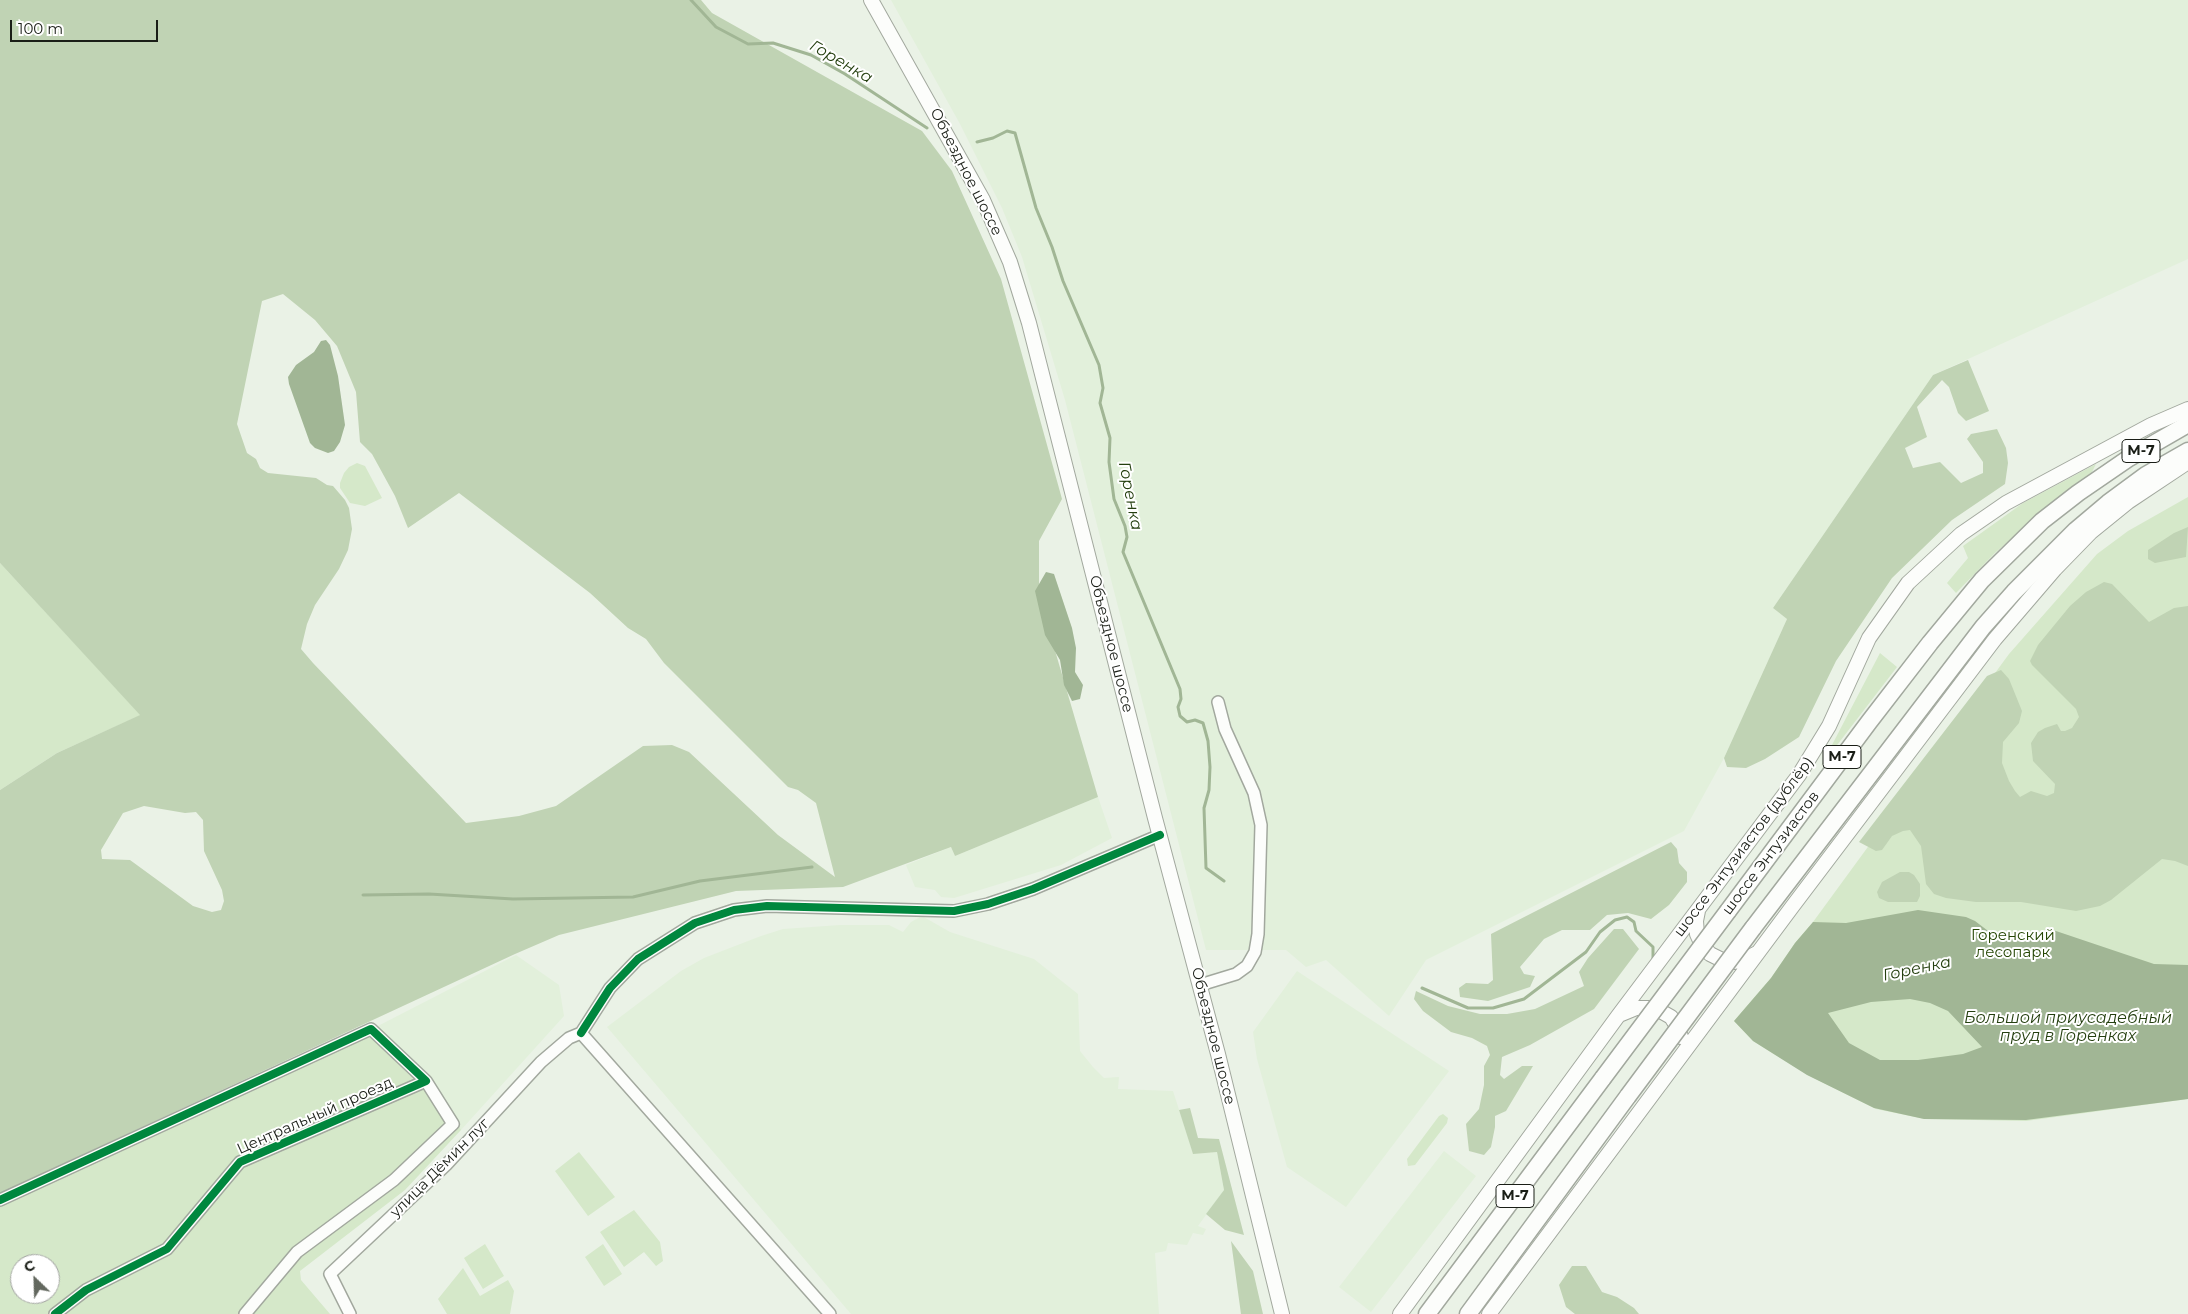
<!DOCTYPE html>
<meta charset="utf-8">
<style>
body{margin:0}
#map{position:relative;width:2188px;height:1314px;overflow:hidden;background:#eaf2e6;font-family:Montserrat,sans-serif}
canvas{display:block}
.north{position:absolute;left:10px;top:1254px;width:50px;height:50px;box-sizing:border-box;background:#fff;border:1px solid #a3a5a2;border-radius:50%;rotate:336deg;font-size:14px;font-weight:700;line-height:20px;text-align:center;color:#1a1e17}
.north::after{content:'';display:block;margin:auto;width:18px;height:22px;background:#63685f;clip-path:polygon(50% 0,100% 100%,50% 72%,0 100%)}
.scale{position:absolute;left:10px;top:20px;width:148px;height:22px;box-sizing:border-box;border:2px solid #1a1e17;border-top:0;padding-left:6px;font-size:15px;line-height:18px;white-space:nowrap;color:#1a1e17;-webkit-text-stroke:4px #fff;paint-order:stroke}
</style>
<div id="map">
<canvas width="2188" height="1314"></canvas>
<div class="north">С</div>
<div class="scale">100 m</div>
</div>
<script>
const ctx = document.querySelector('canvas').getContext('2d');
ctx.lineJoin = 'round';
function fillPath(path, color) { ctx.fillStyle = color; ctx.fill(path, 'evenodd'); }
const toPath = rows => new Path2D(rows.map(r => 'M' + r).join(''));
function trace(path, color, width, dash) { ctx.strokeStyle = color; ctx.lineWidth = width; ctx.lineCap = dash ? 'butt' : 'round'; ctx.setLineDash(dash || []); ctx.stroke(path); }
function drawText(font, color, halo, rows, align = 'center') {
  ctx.font = font + ' Montserrat,sans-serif'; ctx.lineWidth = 4; ctx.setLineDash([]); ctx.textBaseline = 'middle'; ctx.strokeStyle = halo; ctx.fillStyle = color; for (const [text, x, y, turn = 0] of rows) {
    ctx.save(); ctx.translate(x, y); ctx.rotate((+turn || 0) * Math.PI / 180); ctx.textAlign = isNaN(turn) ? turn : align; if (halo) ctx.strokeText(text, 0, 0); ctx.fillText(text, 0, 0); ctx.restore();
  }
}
fillPath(toPath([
 [891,0,2188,0,2188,259,1933,375,1773,608,1787,619,1724,758,1684,831,1426,960,1389,1016,1326,960,1306,967,1286,950,1206,950,1065,400,1022,257,1002,208,960,124],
 [1098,797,1112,838,1061,865,954,898,941,897,935,890,915,887,906,865,951,847,955,856],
 [922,916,950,932,1034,959,1078,994,1080,1051,1093,1067,1104,1078,1119,1077,1118,1089,1173,1091,1193,1153,1217,1152,1224,1190,1198,1226,1206,1229,1203,1235,1193,1233,1187,1245,1168,1243,1166,1251,1155,1253,1159,1314,851,1314,607,1027,681,971,704,958,761,936,783,929,840,925,889,925,903,932,911,922],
 [516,955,559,985,564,1016,461,1130,443,1097,374,1028],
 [1297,971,1449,1071,1346,1207,1287,1167,1257,1059,1253,1032],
 [1444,1151,1476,1176,1371,1312,1339,1287]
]), '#e2f0db');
fillPath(toPath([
 [357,463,365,466,382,498,365,506,350,503,340,488,340,483,344,473,349,467],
 [2096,464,2092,472,2047,508,1995,553,1956,593,1947,583,1968,558,1963,546,2023,503],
 [2188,497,2188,1099,2026,1121,1925,1119,1876,1109,1808,1075,1753,1041,1734,1021,1771,978,1795,943,1813,922,2009,654,2097,554,2128,531],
 [0,563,141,715,57,753,0,790],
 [1880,653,1897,667,1821,766],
 [369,1025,428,1080,443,1097,461,1130,405,1190,300,1271,301,1280,330,1314,0,1314,0,1196],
 [20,1264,50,1264,50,1294,20,1294],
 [1443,1114,1448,1118,1447,1123,1415,1165,1408,1166,1407,1159,1439,1116],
 [579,1152,615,1197,588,1216,555,1171],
 [634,1210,660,1242,663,1261,656,1266,644,1252,624,1267,600,1232],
 [485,1244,504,1276,483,1289,464,1258],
 [603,1244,622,1274,604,1286,585,1257],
 [463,1268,480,1296,508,1280,514,1291,510,1314,447,1314,438,1299]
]), '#d5e8c9');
fillPath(toPath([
 [0,0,701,0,712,13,922,131,952,171,1001,279,1062,499,1039,541,1039,596,1098,797,955,856,951,847,843,887,736,891,559,935,515,954,0,1193,0,790,57,753,140,715,0,563],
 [283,294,315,320,337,346,356,392,360,442,372,454,395,496,408,528,459,493,590,593,628,628,646,639,664,663,788,787,798,790,816,803,835,877,778,835,689,752,672,745,643,746,556,806,519,816,466,823,313,663,301,649,307,624,315,605,339,569,348,550,352,529,349,508,345,500,333,486,327,485,316,478,268,473,260,468,256,459,247,453,237,424,262,301],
 [144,806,185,813,196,812,203,820,204,851,222,890,224,901,221,910,212,912,193,906,130,860,102,859,101,850,123,813],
 [1968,360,1989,411,1966,421,1958,413,1949,387,1942,380,1917,407,1927,437,1905,448,1913,468,1940,462,1961,483,1983,473,1983,462,1967,439,1971,434,1997,429,2006,448,2008,463,2005,484,1952,520,1892,578,1836,661,1799,737,1765,759,1746,768,1727,767,1724,758,1787,619,1773,608,1933,375],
 [2188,527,2186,557,2155,563,2148,559,2148,550,2174,533],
 [2104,582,2112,584,2149,622,2174,608,2188,606,2188,866,2175,861,2162,859,2111,900,2100,906,2076,911,2021,902,1976,902,1946,898,1934,894,1926,884,1921,846,1910,830,1903,831,1892,836,1882,850,1876,851,1859,842,1987,676,2001,670,2009,679,2022,711,2019,723,2003,742,2002,763,2009,781,2015,791,2020,797,2031,791,2047,796,2054,793,2055,784,2033,761,2031,743,2038,732,2045,728,2057,724,2061,731,2065,731,2072,728,2079,717,2076,709,2032,665,2030,661,2038,645,2070,606,2086,592],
 [1671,842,1677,849,1679,863,1687,872,1687,882,1669,905,1651,919,1628,913,1607,915,1590,930,1562,930,1544,939,1520,967,1524,974,1535,976,1530,987,1488,1001,1460,997,1459,988,1466,983,1488,984,1493,980,1491,934],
 [1900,872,1909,872,1914,875,1920,884,1920,896,1917,902,1888,902,1879,898,1877,892,1882,882],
 [1614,929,1623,929,1639,949,1594,1009,1530,1045,1502,1057,1500,1075,1504,1079,1522,1066,1533,1066,1506,1111,1495,1116,1495,1127,1491,1147,1484,1155,1469,1151,1466,1124,1479,1109,1484,1085,1484,1066,1490,1055,1487,1046,1472,1038,1451,1032,1423,1011,1414,999,1416,991,1448,1006,1480,1014,1507,1014,1535,1009,1584,986,1579,972,1588,958],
 [1190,1108,1198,1138,1219,1139,1244,1235,1225,1230,1206,1214,1224,1190,1217,1152,1193,1154,1179,1110],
 [1231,1241,1253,1271,1263,1314,1241,1314],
 [1572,1266,1586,1266,1602,1292,1617,1297,1634,1308,1639,1314,1575,1314,1566,1307,1559,1285]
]), '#c0d3b4');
fillPath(toPath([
 [326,340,330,345,338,376,345,425,340,442,334,451,328,453,315,448,310,443,289,384,288,377,296,365,314,352,321,341],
 [1046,572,1054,574,1072,628,1076,648,1075,672,1083,685,1080,699,1072,701,1064,685,1060,660,1045,635,1035,591],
 [1918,910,1966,917,1975,921,2000,940,2028,939,2053,930,2154,964,2188,965,2188,1099,2026,1120,1924,1119,1874,1108,1807,1075,1753,1041,1734,1021,1771,978,1795,943,1813,922,1846,923],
 [1910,999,1930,1003,1948,1011,1982,1047,1963,1054,1918,1060,1880,1060,1849,1043,1828,1013,1871,1002]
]), '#a1b695');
trace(toPath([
 [691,0,716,27,748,44,773,43,811,55,845,74,927,128],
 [977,142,993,138,1007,131,1015,133,1036,208,1052,247,1063,281,1099,365,1103,388,1100,403,1110,438,1109,462,1114,499,1125,526,1127,537,1123,552,1180,689,1181,699,1178,707,1180,716,1187,722,1195,720,1203,723,1208,741,1210,767,1209,790,1204,808,1206,868,1224,881],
 [363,895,429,894,513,899,633,897,700,881,812,867],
 [1422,988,1468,1008,1493,1008,1524,999,1586,952,1600,932,1615,920,1627,917,1634,922,1636,931,1653,947,1653,958]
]), '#a1b695', 3);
const minor = toPath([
 [1200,985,1236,974,1247,966,1255,952,1258,934,1261,825,1254,793,1225,729,1218,702],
 [581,1033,610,988,638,959,695,923,734,910,767,906,954,911,988,904,1033,889,1160,835],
 [581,1033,830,1314],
 [0,1200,371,1029,426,1081,240,1162,167,1249,86,1290,55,1314],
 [245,1314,297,1252,394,1180,453,1124,426,1081],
 [350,1314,330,1274,446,1165,541,1062,569,1038,581,1033]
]);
const major = toPath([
 [871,0,983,200,1010,262,1029,323,1155,818,1218,1054,1282,1314],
 [1698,911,1696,921,1697,934,1702,945,1710,954,1722,960,1734,962,1746,959,1757,953],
 [1619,1015,1636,1008,1655,1008,1671,1017,1678,1028,1681,1037],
 [1400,1314,1618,1016,1799,775,1829,726,1869,638,1908,583,1961,534,2006,503,2151,425,2188,409],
 [1489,1314,1792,907,1995,639,2055,569,2091,532,2128,502,2188,462]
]);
const highway = toPath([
 [1728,911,1869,722,1930,643,1982,580,2042,521,2078,493,2129,458,2188,424],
 [1753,928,1983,627,2014,592,2076,530,2108,503,2146,475,2188,451],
 [1427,1314,1603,1078],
 [1468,1314,1628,1096]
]);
trace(minor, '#a2a89e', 14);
trace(major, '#a2a89e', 16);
trace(highway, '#a2a89e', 19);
trace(minor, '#fcfdfb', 11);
trace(major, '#fcfdfb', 14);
trace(highway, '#fcfdfb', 16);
const highwayBridge = toPath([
 [1603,1078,1728,911],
 [1628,1096,1753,928]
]);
trace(highwayBridge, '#a2a89e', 19, []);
trace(highwayBridge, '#fcfdfb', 16);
trace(toPath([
 [581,1033,610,988,638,959,695,923,734,910,767,906,954,911,988,904,1033,889,1160,835],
 [0,1200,371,1029,426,1081,240,1162,167,1249,86,1290,55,1314]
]), '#00873e', 8);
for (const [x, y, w] of [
 [2141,451,38],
 [1842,757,38],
 [1515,1196,38]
]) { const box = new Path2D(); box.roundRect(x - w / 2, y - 11.5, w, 23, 4); ctx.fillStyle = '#fff'; ctx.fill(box); trace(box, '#1a1e17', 1); }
drawText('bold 14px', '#1a1e17', null, [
 ["М-7",2141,451],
 ["М-7",1842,757],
 ["М-7",1515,1196]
]);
drawText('15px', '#1a1e17', '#fff', [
 ["Объездное шоссе",966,172,63],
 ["Объездное шоссе",1111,644,76],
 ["шоссе Энтузиастов (дублёр)",1744,847,-53],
 ["шоссе Энтузиастов",1771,853,-53],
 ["Объездное шоссе",1213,1036,76],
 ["Центральный проезд",315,1116,-24],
 ["улица Дёмин луг",440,1168,-45]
]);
drawText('15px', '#254603', '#fff', [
 ["Горенский",2013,936],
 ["лесопарк",2013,953]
]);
drawText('italic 16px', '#243f0f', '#fff', [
 ["Горенка",841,62,30],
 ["Горенка",1130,496,79],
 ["Горенка",1917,969,-12],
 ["Большой приусадебный",2068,1018],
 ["пруд в Горенках",2068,1036]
]);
</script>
